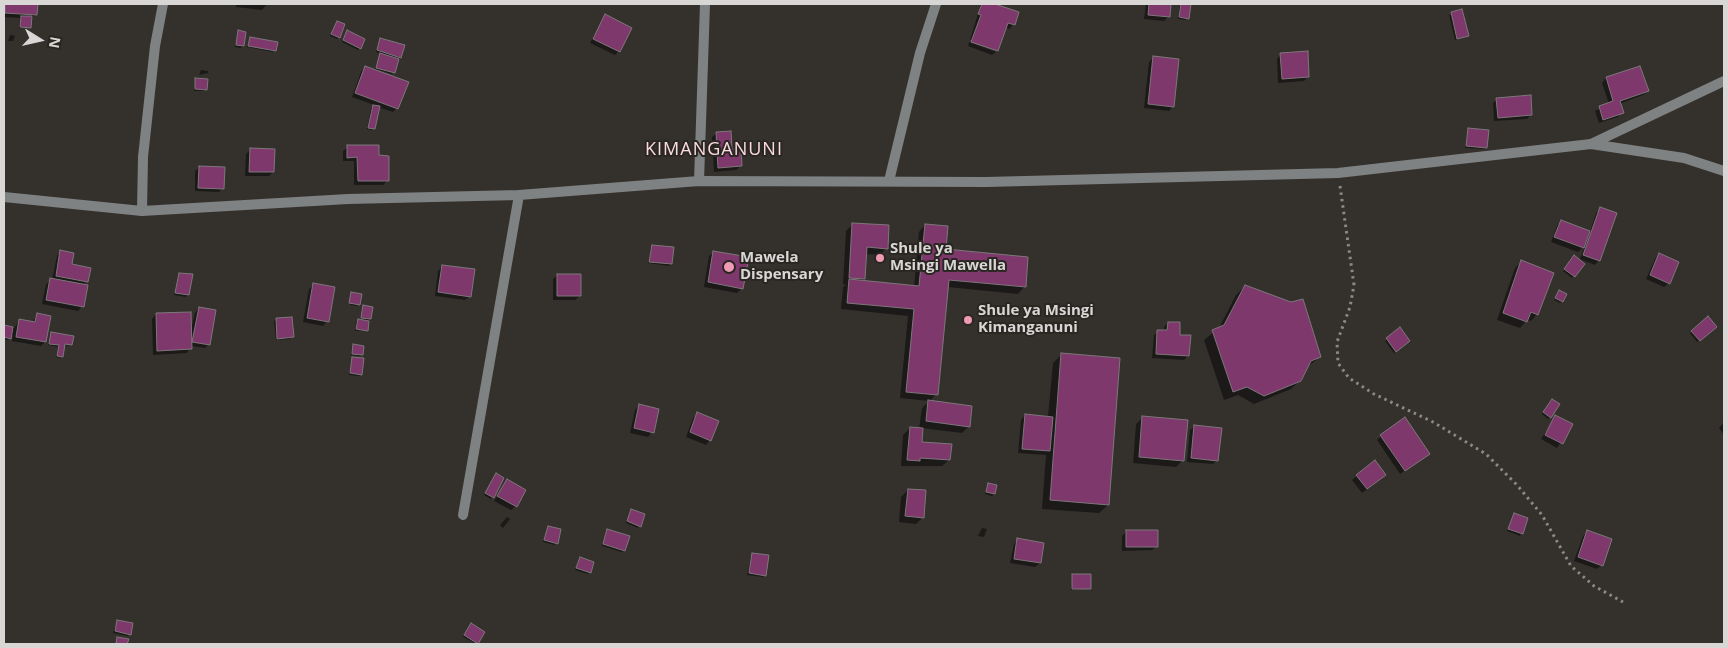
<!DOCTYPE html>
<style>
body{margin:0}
#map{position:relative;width:1728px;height:648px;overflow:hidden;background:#34312d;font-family:"Open Sans",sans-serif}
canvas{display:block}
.frame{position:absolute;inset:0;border:5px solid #d9d7d5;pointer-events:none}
.north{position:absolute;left:15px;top:15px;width:50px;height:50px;-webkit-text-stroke:4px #2a2723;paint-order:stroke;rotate:100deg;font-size:14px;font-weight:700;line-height:20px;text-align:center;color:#d9d7d5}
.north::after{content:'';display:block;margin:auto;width:18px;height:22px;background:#d9d7d5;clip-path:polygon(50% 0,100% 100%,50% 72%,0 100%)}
</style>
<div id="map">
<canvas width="1728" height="648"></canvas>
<div class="frame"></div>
<div class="north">N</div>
</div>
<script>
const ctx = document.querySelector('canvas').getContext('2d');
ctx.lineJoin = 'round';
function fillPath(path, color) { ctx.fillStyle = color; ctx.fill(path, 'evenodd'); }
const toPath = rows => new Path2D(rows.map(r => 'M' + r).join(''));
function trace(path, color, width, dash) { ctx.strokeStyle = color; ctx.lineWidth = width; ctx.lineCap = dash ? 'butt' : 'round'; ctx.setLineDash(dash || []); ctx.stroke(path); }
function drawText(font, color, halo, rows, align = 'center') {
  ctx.font = font + ' "Open Sans",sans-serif'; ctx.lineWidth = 4; ctx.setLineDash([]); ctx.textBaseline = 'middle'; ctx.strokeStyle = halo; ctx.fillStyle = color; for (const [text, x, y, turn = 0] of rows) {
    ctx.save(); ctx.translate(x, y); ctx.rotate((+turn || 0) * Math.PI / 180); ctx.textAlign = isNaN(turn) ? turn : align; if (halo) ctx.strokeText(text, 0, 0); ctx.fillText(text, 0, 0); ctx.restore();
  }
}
fillPath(toPath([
 [4,4,36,4,36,14,32,18,30,27,19,28,20,18,4,17],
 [236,4,267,4,262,10,236,7],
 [981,4,991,4,1017,13,1014,24,1009,29,1005,27,996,51,996,49,970,40],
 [1146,4,1170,4,1168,17,1164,21,1144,19],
 [1180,4,1190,4,1186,20,1178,19],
 [1462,11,1468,36,1455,40,1449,15],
 [605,16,619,51,615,55,590,43],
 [337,22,339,37,337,39,330,36],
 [239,32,243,46,241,48,235,47],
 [347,32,360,48,358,50,342,42],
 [10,35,15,36,13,41,8,41],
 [250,38,275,50,273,52,247,47],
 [381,39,400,57,392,74,379,70,378,72,397,108,393,112,378,107,372,130,367,129,371,108,374,105,352,97,361,72,365,67,374,71,381,54,376,52],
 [969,42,996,52,992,55,968,46],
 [1281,54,1308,77,1304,81,1278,83,1277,59],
 [1153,58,1173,106,1169,111,1144,108,1149,62],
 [201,70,208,71,208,73,199,75],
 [1606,78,1648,91,1643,95,1619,104,1622,112,1618,117,1599,123,1595,111,1609,104,1602,83],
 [196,80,206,89,204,91,194,91],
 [1497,99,1531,114,1527,119,1494,121,1493,103],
 [1468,129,1486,148,1484,149,1465,148],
 [717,133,741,166,736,170,714,172,712,137],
 [348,147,378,157,388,180,383,185,354,185,354,161,343,161,343,151],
 [250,150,273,172,269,176,245,176,246,154],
 [200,167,223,188,219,192,195,191,195,171],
 [1601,209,1599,260,1595,265,1580,259,1585,245,1578,252,1551,242,1557,226,1561,221,1590,232,1596,213],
 [853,224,886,248,880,255,866,254,864,279,861,282,914,287,919,232,925,225,945,250,1027,258,1024,287,1018,294,947,287,936,394,930,401,968,427,962,433,922,428,921,443,949,460,942,466,901,466,903,435,910,428,919,429,922,408,929,401,900,398,908,316,841,309,843,287,846,285,843,284,846,231],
 [652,246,671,264,669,266,648,263],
 [61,251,87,281,83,285,82,306,78,311,42,304,46,284,52,280,57,256],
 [714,252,742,288,737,293,704,287,709,256],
 [1659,254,1669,283,1664,287,1646,279,1655,259],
 [1572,259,1583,264,1572,278,1563,271],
 [1521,262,1537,314,1531,321,1527,320,1520,328,1497,320,1515,268],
 [443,266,470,296,465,300,435,296,438,271],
 [179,274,188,295,186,297,174,295],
 [558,275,580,296,575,300,553,300,553,279],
 [314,284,327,321,323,326,303,322,309,289],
 [1245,286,1320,357,1307,367,1300,380,1291,389,1254,404,1238,395,1224,400,1204,340,1219,328,1236,295],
 [1559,291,1562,302,1560,303,1554,300],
 [352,294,359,304,357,306,350,305],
 [363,307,371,308,366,330,355,331,356,322,360,321],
 [199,308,209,344,205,348,191,346,187,353,153,355,152,319,156,314,191,330,195,313],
 [37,315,49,317,45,342,41,346,12,341,13,335,8,340,4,339,4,327,14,328,19,321,32,323],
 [1708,318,1715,327,1697,342,1690,333],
 [276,320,292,337,290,339,276,340,274,321],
 [1168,323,1178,336,1188,356,1184,360,1152,358,1154,335,1158,331,1164,331,1164,327],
 [1400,329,1407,343,1394,353,1385,341],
 [51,334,71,345,64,346,60,358,56,357,58,347,48,345],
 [354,346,362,354,360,356,351,355],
 [1061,355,1108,505,1099,513,1042,509,1046,455,1018,453,1021,420,1025,415,1048,417,1053,363],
 [352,358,361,374,359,376,349,375],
 [1550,402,1550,417,1548,419,1542,414],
 [639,406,652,432,648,437,630,433,635,410],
 [698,413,710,440,706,445,686,437,693,418],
 [1556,416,1571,425,1557,448,1541,439],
 [1143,417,1183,460,1176,467,1133,463,1136,424],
 [1724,422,1724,435,1719,428],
 [1195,426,1217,460,1213,464,1187,462,1190,430],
 [1381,436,1424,458,1400,474,1377,440],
 [1357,476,1380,479,1362,493,1352,480],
 [494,477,493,497,491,499,484,495],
 [507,480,516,506,511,510,494,501],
 [989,485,994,494,992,496,985,494],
 [908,490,923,517,916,524,899,522,901,497],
 [630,512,639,526,638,528,626,523],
 [1515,514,1527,519,1520,536,1507,531],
 [507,517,510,519,503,528,500,525],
 [548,527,556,543,555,545,543,542],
 [982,528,987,529,984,537,978,536],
 [607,531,624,551,622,552,602,546],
 [1127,531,1157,546,1152,550,1122,551,1122,536],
 [1587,532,1602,565,1597,569,1574,561,1583,536],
 [1018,539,1040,563,1035,567,1010,563,1014,544],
 [752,554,765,575,763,577,747,575],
 [580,559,590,572,588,574,575,570],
 [1073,575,1090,588,1071,590],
 [117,621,130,634,128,636,113,633],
 [469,627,477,643,476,644,463,637]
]), '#0007');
const building = toPath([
 [5,4,38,4,37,15,5,13,5,4],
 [982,4,995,4,1019,12,1015,25,1008,23,998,51,971,42,981,15,978,14,982,4],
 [1149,4,1171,4,1170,17,1148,15,1149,4],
 [1181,4,1191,4,1189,19,1179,17,1181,4],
 [1462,9,1469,36,1457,39,1451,12,1462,9],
 [605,14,632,28,620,52,593,39,605,14],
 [21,16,32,16,31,28,20,27,21,16],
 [337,21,345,24,340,38,331,34,337,21],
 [238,30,246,32,244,46,236,45,238,30],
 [347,30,365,39,361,49,343,40,347,30],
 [250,37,278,42,276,51,248,46,250,37],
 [380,38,405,45,401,58,377,50,380,38],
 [1308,51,1309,77,1282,79,1280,53,1308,51],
 [380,53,399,59,395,73,376,68,380,53],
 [1153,56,1179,59,1174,107,1148,104,1153,56],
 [365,66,409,82,398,109,355,93,365,66],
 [1640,66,1649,91,1620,101,1624,113,1603,120,1599,106,1613,101,1606,77,1640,66],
 [195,78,208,79,207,90,195,89,195,78],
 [1531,95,1532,115,1498,118,1496,98,1531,95],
 [373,105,380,106,375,129,368,128,373,105],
 [1468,128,1489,130,1487,148,1466,146,1468,128],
 [731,131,732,149,741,148,742,166,718,168,716,132,731,131],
 [347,145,379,145,379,155,389,156,389,181,358,181,357,157,347,158,347,145],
 [250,148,275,149,274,172,249,172,250,148],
 [199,166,225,167,224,189,198,188,199,166],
 [1600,207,1617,213,1600,261,1583,255,1600,207],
 [1561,220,1590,231,1584,248,1554,237,1561,220],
 [852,223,889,225,888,249,867,247,865,279,849,278,852,223],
 [925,224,948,226,946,249,1028,257,1026,287,949,280,938,395,906,392,914,309,847,303,849,279,919,286,925,224],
 [652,245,674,247,672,264,649,262,652,245],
 [60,250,74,253,72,264,91,268,88,282,56,276,60,250],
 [713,251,749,257,743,289,708,282,713,251],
 [1659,253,1679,262,1670,284,1650,275,1659,253],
 [1574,255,1585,264,1575,277,1564,269,1574,255],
 [1521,260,1554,273,1538,315,1531,312,1527,322,1503,313,1521,260],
 [442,265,475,269,471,297,438,292,442,265],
 [179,273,193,274,189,295,175,293,179,273],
 [557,274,581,274,581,296,557,296,557,274],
 [50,278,88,285,84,307,46,300,50,278],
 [313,283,335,287,329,322,307,318,313,283],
 [1245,285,1291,302,1303,299,1321,357,1311,361,1301,381,1264,396,1247,387,1233,392,1212,330,1224,325,1245,285],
 [1559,290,1567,294,1563,302,1555,298,1559,290],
 [351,292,362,294,360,305,349,303,351,292],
 [363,305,373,307,371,319,361,318,363,305],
 [199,307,216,310,210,345,192,342,199,307],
 [191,312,192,349,157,351,156,313,191,312],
 [37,313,51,316,46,342,16,337,19,319,35,322,37,313],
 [1708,316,1717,327,1700,341,1691,331,1708,316],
 [292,317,294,337,277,339,276,318,292,317],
 [358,319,369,321,368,331,356,329,358,319],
 [1168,322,1180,322,1180,335,1191,335,1189,356,1156,354,1157,330,1167,330,1168,322],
 [4,325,13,327,11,339,4,337,4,325],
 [1400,327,1410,341,1396,352,1386,338,1400,327],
 [51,332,74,336,72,345,65,344,63,357,57,356,59,345,49,344,51,332],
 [353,344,364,346,363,355,352,354,353,344],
 [1061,353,1120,358,1109,505,1050,500,1061,353],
 [352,357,364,358,362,375,350,373,352,357],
 [1552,399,1560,404,1551,418,1543,412,1552,399],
 [928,400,972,406,970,427,926,421,928,400],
 [639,404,659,409,654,433,634,428,639,404],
 [697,412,719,421,711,441,690,432,697,412],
 [1025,414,1053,417,1050,451,1022,449,1025,414],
 [1555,415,1573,424,1563,444,1545,435,1555,415],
 [1142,416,1188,420,1184,461,1139,457,1142,416],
 [1405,417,1430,454,1405,471,1380,435,1405,417],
 [1194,425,1222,428,1218,461,1191,458,1194,425],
 [910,427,923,428,922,442,952,444,950,460,920,458,920,461,907,460,910,427],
 [1375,460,1386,475,1367,489,1356,475,1375,460],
 [496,473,504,478,494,498,485,493,496,473],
 [507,479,526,490,517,507,497,496,507,479],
 [988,483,997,485,995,494,986,492,988,483],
 [908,489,926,490,924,518,905,516,908,489],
 [631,509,645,514,641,527,627,521,631,509],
 [1514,513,1528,518,1523,534,1508,529,1514,513],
 [548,526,561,529,558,544,544,540,548,526],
 [607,529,630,536,625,551,603,544,607,529],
 [1126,530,1158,530,1158,547,1126,547,1126,530],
 [1587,530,1612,539,1603,566,1578,557,1587,530],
 [1017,538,1044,543,1041,563,1014,559,1017,538],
 [752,553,769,555,766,576,749,573,752,553],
 [580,557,594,562,591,573,576,568,580,557],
 [1072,574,1091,574,1091,589,1072,589,1072,574],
 [117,620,133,623,131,635,115,631,117,620],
 [471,623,485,632,478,644,464,635,471,623],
 [117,637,129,639,127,644,116,644,117,637]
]);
fillPath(building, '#7e386c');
trace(building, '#7d777b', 1);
trace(toPath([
 [1340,186,1354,285,1350,307,1337,342,1338,363,1349,378,1374,394,1433,422,1486,454,1517,485,1542,515,1571,566,1594,586,1623,602]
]), '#8b8986', 3, [2.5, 4]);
trace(toPath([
 [1591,144,1724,81],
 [699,181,705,4],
 [889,181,920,53,936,4],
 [142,211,143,157,155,46,163,4],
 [463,515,519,195]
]), '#7f8282', 10);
trace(toPath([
 [4,197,142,211,348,199,519,195,699,181,986,182,1338,173,1591,144,1684,158,1724,171]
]), '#7f8282', 10);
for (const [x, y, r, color] of [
 [880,258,5,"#f09ab6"],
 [729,267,6,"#f09ab6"],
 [968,320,5,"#f09ab6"]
]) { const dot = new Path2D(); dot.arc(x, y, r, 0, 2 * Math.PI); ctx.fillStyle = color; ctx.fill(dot); trace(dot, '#2a2723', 2); }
drawText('bold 15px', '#d9d7d5', '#2a2723', [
 ["Shule ya",890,249],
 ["Msingi Mawella",890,266],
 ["Mawela",740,258],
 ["Dispensary",740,275],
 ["Shule ya Msingi",978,311],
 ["Kimanganuni",978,328]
], 'left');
ctx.letterSpacing = '1px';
drawText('18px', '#fcdae3', '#2a2723', [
 ["KIMANGANUNI",714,150]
]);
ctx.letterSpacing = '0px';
</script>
